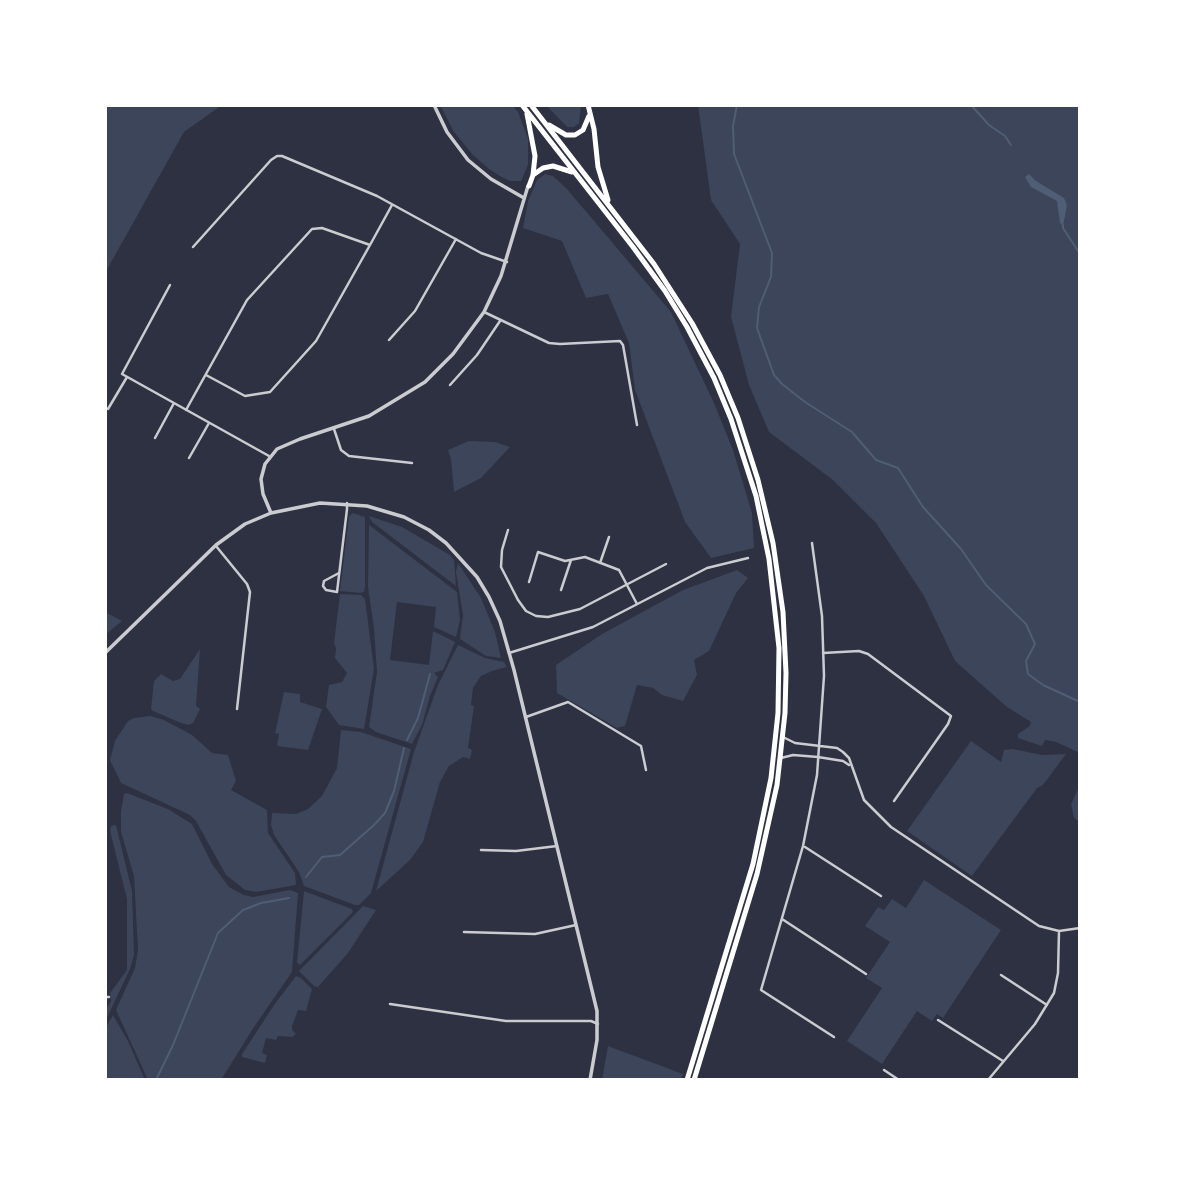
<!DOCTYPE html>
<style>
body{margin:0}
#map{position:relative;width:1185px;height:1185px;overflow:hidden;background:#2d3142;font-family:Helvetica,sans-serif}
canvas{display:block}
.frame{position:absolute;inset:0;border:107px solid #fff;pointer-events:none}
</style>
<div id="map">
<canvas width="1185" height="1185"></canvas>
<div class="frame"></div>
</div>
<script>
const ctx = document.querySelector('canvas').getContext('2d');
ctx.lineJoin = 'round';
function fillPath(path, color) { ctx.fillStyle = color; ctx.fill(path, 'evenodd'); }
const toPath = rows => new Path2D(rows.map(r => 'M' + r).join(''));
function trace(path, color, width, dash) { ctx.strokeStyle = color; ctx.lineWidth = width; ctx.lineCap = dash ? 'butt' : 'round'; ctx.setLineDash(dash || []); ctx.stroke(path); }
fillPath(toPath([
 [105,105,222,105,184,132,105,273],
 [440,105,512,105,518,112,528,138,528,165,521,181,510,181,500,176,489,169,472,154,454,132],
 [546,105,581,105,579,123,574,127,567,127],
 [698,105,1080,105,1080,753,1056,742,1045,740,1042,746,1018,738,1018,734,1030,726,1031,722,1007,707,955,661,924,596,876,523,833,480,769,432,749,385,731,317,740,244,711,200],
 [545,174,553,176,567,189,671,312,714,403,733,450,752,513,754,548,711,558,685,522,635,390,629,343,608,294,586,298,562,241,523,228,528,201,537,180],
 [469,441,495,442,510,447,481,478,454,492,451,459,448,450],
 [353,513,365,517,365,587,364,592,360,593,340,591,349,516],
 [369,516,402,527,450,555,454,560,456,586,372,522],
 [369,525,457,592,460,620,456,637,434,627,436,607,397,602,390,660,429,665,433,631,455,642,443,670,434,673,438,677,430,696,422,725,412,744,376,732,369,727,377,672,374,629,368,587],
 [458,563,481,598,495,632,501,658,486,656,460,639,463,615,456,572],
 [737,570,748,578,736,593,709,651,694,660,697,675,683,701,662,695,653,688,637,685,625,726,617,728,557,693,556,665,602,634,683,590],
 [340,594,361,595,365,599,374,669,364,729,339,725,326,707,329,685,342,682,347,673,335,658,336,648,334,643],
 [105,612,122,621,105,635],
 [458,645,485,658,504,662,507,667,492,671,481,676,473,688,471,705,474,706,468,748,472,750,470,759,463,757,449,766,440,782,423,842,410,860,376,891,414,752,438,685],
 [200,649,196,706,200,709,193,723,189,725,181,723,153,711,151,709,154,681,161,674,173,681,180,679],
 [284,692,300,694,300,702,322,709,308,750,277,746,279,734,275,733],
 [150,716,164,720,192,735,212,753,228,755,236,781,231,790,267,810,268,833,295,873,296,885,256,892,245,890,226,875,196,821,190,815,121,783,110,760,115,741,128,721,134,718],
 [341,730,361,732,411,749,371,893,359,905,355,905,304,886,299,872,274,835,271,825,272,813,296,814,308,809,322,796,337,768],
 [971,741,1001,762,1004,750,1013,749,1042,755,1066,754,1043,785,1037,788,972,876,907,831],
 [1080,785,1080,822,1074,818,1071,804],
 [127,793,168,809,192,824,212,864,229,887,244,895,253,897,290,890,298,893,292,972,254,1027,221,1080,148,1080,116,1010,135,968,138,950,134,876,121,832,121,811,124,794],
 [116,825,132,891,134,955,130,969,105,1022,105,1011,111,1001,110,993,127,970,127,899,110,831,111,826],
 [924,880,1001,930,943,1018,937,1014,932,1021,917,1011,882,1064,847,1041,882,988,866,978,890,942,865,926,878,907,884,910,892,899,906,908],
 [304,891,352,909,353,912,300,965,297,963],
 [363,906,376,910,348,953,318,987,314,986,299,971],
 [296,976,301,978,312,989,306,1011,298,1010,292,1026,292,1030,296,1034,292,1037,278,1036,276,1040,266,1038,262,1053,267,1055,265,1063,242,1057,242,1054,274,1005],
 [113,1015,128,1041,145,1080,105,1080,105,1029],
 [608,1046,683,1074,680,1080,602,1080]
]), '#3c4559');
fillPath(toPath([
 [1029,174,1036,181,1064,198,1067,205,1063,226,1060,223,1057,201,1031,187,1025,177]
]), '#4f5d75');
trace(toPath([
 [737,105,733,126,734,154,772,253,771,277,759,307,757,328,774,375,782,384,805,402,852,432,876,460,898,468,923,507,961,549,986,585,1026,624,1035,644,1026,661,1028,674,1043,685,1080,702],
 [971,105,989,125,1005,136,1011,145],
 [1063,225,1063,228,1080,254],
 [407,740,418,718,430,674],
 [306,877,322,857,340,855,374,825,385,813,394,791,404,748],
 [156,1080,173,1045,218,933,243,910,261,903,289,898]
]), '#4f5d75', 2);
trace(toPath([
 [370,245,392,205],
 [193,247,271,160,277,156,282,156,377,196,481,253,507,262],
 [170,285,122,374,269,456],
 [484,312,549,343,560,344,620,341,623,345,637,425],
 [389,340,415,311,456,239],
 [450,385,477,355,500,321],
 [108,409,127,377],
 [186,410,247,300,312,229,322,228,370,245,316,341,270,392,245,396,206,375],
 [334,429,341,450,349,456,412,463],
 [155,438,174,403],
 [189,458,209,423],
 [508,530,502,550,501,567,518,600,526,611,536,616,548,617,580,609,666,564],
 [812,543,822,616,824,676,817,775,803,846,761,990,834,1037],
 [216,546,247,584,250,592,237,709],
 [600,563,609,537],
 [339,573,324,581,323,586,326,590,337,592,347,509,347,503],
 [529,582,538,552,565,561,585,557,619,570,637,604],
 [561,590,571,560],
 [509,653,593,627,707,568,748,558],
 [823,653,859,651,868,654,951,716,948,724,894,801],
 [526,717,568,702,641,746,646,770],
 [783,737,795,743,837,748,843,752,849,758,864,800,891,827,1039,926,1059,931,1080,928],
 [781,758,793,755,818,757,843,761,849,765],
 [805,847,881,896],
 [481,850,516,851,557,846],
 [782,919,866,974],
 [464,932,535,934,576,925],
 [1001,975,1047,1005],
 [105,997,109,997],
 [390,1004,506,1021,591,1021,598,1024],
 [938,1020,1003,1061],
 [884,1070,899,1080],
 [988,1080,1035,1024,1054,993,1058,973,1059,931]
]), '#caccd0', 2.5);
trace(toPath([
 [434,105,447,132,468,160,491,179,524,198],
 [271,513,263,494,261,479,265,464,277,449,300,439,369,416,425,382,453,354,484,312,501,276,528,186],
 [105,653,216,545,245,524,271,513,320,503,367,506,404,517,429,530,446,543,477,577,489,597,500,621,514,670,597,1011,597,1040,590,1080]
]), '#caccd0', 3.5);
trace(toPath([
 [522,105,633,247,665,291,687,327,714,378,731,419,756,496,769,559,779,648,778,713,771,778,753,864,687,1080],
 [531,105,654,264,692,323,720,375,738,418,758,480,773,543,783,612,786,673,785,713,777,785,757,874,694,1080],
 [588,105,594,129,598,167,608,200],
 [527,114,535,156,533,175,529,186],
 [549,125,566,135,575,135,583,130,589,116],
 [533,175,543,168,553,166,572,172]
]), '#fff', 5);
</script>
